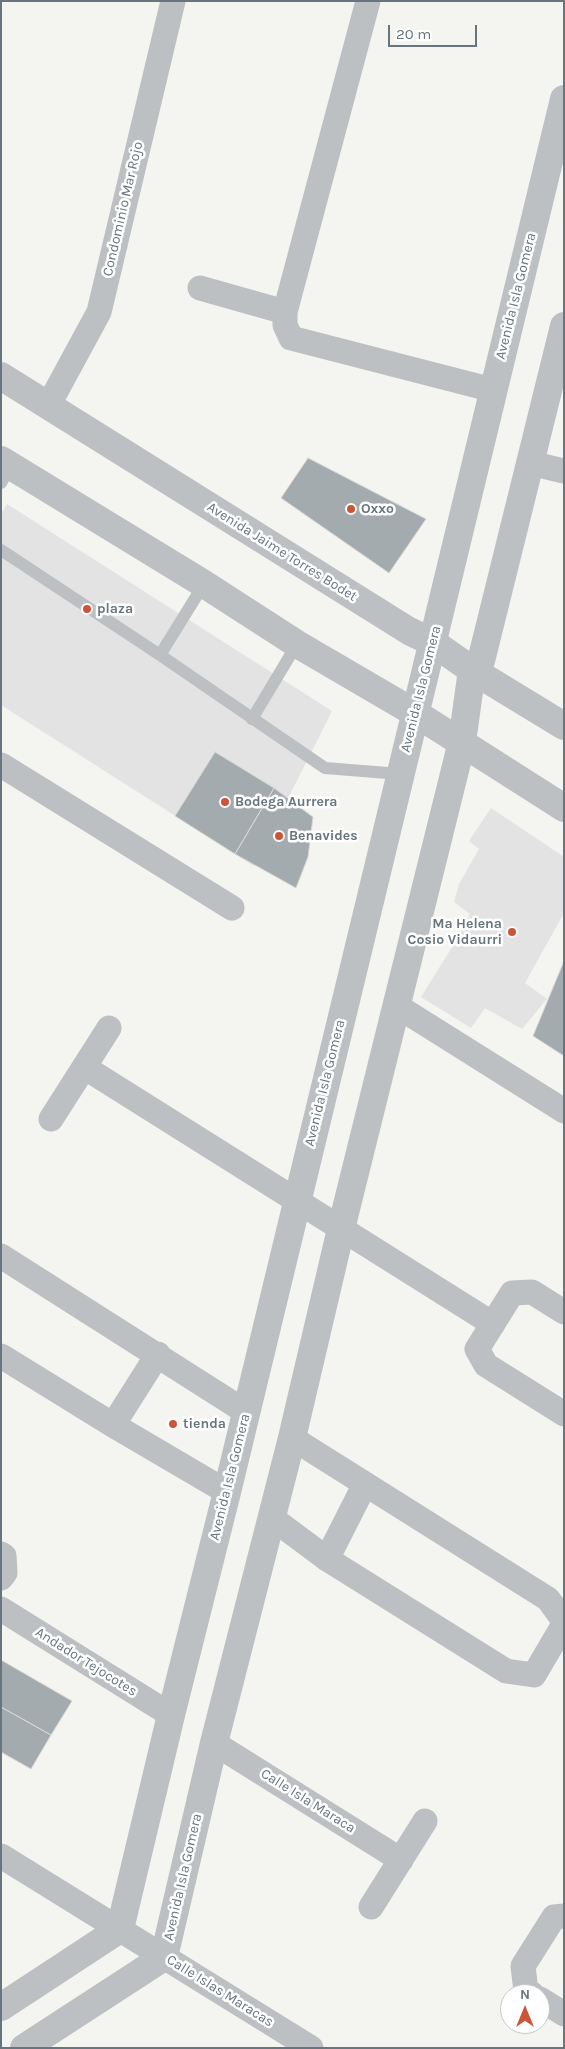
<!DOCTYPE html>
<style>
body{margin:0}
#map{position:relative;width:565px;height:2049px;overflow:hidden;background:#f4f4f1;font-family:Karla,sans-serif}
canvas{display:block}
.frame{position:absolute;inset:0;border:2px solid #67757e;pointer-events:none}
.north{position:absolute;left:500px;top:1984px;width:50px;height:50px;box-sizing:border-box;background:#fff;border:1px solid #c2c8cb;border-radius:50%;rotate:0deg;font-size:14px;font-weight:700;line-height:20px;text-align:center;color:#67757e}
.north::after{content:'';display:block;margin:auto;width:18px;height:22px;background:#cc5439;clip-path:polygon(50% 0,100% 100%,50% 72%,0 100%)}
.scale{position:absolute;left:388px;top:25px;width:89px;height:22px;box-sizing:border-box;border:2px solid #67757e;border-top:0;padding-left:6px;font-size:15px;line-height:18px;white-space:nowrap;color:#67757e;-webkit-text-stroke:4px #fff;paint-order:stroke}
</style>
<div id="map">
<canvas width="565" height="2049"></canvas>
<div class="frame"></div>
<div class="north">N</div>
<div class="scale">20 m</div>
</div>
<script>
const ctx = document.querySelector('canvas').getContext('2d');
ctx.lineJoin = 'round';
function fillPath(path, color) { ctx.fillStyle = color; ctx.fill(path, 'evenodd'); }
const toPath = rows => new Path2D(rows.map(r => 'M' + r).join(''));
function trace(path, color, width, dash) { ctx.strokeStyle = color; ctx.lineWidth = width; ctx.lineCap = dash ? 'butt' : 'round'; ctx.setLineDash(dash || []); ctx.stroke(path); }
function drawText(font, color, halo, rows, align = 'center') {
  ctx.font = font + ' Karla,sans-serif'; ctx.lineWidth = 5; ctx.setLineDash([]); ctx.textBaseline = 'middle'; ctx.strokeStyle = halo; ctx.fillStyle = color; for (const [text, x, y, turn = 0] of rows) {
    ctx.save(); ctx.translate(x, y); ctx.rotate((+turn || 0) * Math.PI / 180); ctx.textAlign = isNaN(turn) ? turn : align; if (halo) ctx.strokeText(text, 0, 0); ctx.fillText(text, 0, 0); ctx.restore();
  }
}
fillPath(toPath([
 [7,504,332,711,254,866,1,705,1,514],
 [491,808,564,857,564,913,525,983,547,999,522,1029,485,1008,471,1028,421,997,454,944,470,914,454,902,459,884,479,849,469,841]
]), '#e2e3e2');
const building = toPath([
 [308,458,426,519,389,573,281,498,308,458],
 [215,752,274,788,235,854,175,816,215,752],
 [274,788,313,817,308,857,296,888,235,854,274,788],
 [564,961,564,1056,533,1036,564,961],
 [1,1660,72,1701,51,1735,1,1707,1,1660],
 [1,1707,51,1735,31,1769,1,1752,1,1707]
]);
fillPath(building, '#a4abaf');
trace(building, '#d6d6d4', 1);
trace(toPath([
 [1,483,11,466],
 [1,550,160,655,325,768,400,774],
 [160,655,204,584],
 [252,719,297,644]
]), '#bcc0c2', 12);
trace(toPath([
 [368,1,285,312,285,325,291,338,493,390],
 [200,288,285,312],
 [48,406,99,312,173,1],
 [530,463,564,471],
 [1,765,232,908],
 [397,1006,564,1111],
 [84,1067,493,1324],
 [51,1119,109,1028],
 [1,1256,246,1412],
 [564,1312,532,1292,512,1293,477,1349,486,1365,564,1414],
 [1,1356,113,1425,227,1492],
 [113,1425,158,1354],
 [292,1438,548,1599,564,1621],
 [272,1518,327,1559,506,1671,534,1675,564,1624],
 [1,1554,4,1556,5,1573,1,1578],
 [327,1559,365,1484],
 [1,1609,171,1715],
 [214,1743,401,1860],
 [1,1856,311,2048],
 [371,1907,425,1821],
 [532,1994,526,1991,523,1966,554,1917,564,1916],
 [540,1999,564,2014]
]), '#bcc0c2', 25);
trace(toPath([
 [1,376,409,631,432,642,472,670,564,726],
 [1,460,204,584,297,644,415,713,564,808],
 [1,2007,120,1929,171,1715,227,1492,564,99],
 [24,2048,164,1957,214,1743,292,1438,341,1229,462,742,472,670,481,661,564,326]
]), '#bcc0c2', 28);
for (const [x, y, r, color] of [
 [351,509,5,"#cc5439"],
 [87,609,5,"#cc5439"],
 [225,802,5,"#cc5439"],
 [279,836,5,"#cc5439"],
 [512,932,5,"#cc5439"],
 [173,1424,5,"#cc5439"]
]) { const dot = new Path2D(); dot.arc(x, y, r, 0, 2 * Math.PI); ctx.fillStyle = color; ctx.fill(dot); trace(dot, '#fff', 2); }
drawText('14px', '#67757e', '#fff', [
 ["Condominio Mar Rojo",123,209,-77],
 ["Avenida Isla Gomera",516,296,-76],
 ["Avenida Jaime Torres Bodet",282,552,32],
 ["Avenida Isla Gomera",421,689,-76],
 ["Avenida Isla Gomera",325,1083,-76],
 ["Avenida Isla Gomera",230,1477,-76],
 ["Andador Tejocotes",86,1662,32],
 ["Calle Isla Maraca",308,1801,32],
 ["Avenida Isla Gomera",183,1877,-77],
 ["Calle Islas Maracas",220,1991,32]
]);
drawText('bold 14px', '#67757e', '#fff', [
 ["Oxxo",361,509],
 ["plaza",97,609],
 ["Bodega Aurrera",235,802],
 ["Benavides",289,836],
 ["Ma Helena",502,924,"right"],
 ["Cosio Vidaurri",502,940,"right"],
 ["tienda",183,1424]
], 'left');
</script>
